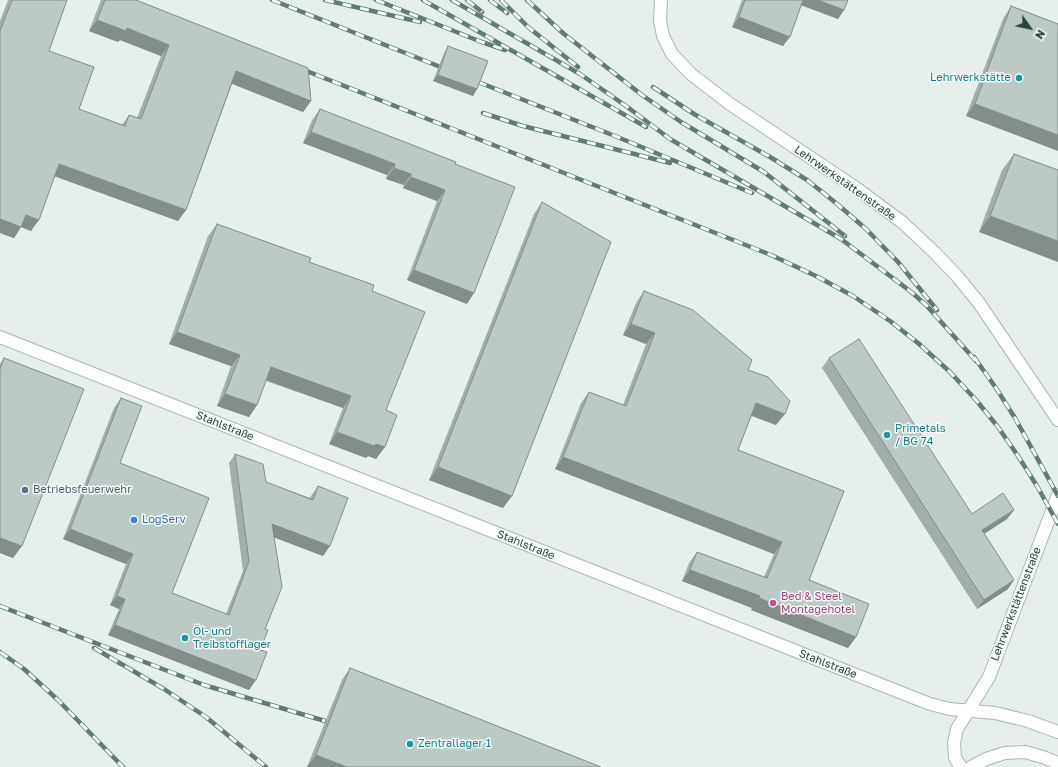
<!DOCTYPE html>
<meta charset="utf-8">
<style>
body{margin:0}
#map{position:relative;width:1058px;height:767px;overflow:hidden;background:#e6efeb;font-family:"Golos Text",sans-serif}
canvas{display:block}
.north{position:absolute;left:1010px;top:8px;width:40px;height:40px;-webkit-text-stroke:3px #f7fbf9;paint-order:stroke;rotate:123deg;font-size:11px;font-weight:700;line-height:16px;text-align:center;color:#24423a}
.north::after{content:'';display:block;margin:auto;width:14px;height:18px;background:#24423a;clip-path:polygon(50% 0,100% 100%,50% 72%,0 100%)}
</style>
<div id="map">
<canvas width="1058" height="767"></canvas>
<div class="north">N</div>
</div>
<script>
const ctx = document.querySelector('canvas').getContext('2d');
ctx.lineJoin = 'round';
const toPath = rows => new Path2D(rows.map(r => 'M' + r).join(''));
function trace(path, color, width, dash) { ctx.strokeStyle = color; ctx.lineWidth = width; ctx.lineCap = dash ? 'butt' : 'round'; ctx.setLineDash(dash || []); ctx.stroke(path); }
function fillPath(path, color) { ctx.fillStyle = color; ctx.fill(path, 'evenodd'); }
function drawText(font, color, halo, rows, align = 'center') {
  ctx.font = font + ' "Golos Text",sans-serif'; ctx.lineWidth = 3; ctx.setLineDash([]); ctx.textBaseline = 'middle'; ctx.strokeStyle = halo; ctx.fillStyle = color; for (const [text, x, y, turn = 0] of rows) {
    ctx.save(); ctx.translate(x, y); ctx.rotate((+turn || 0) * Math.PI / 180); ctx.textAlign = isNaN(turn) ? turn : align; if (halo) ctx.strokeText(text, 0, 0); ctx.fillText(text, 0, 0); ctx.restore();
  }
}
const minor = toPath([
 [661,0,660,20,663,36,672,54,691,74,730,104,856,188,902,222,935,253,957,276,979,303,1058,420],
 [961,767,955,758,954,743,957,729,989,677,1058,495],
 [971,767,986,759,1005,753,1025,752,1043,757,1058,763]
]);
const tertiary = toPath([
 [0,337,930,704,950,709,995,713,1028,721,1058,732]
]);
trace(minor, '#a8b8b2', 14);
trace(tertiary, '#a8b8b2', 14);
trace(minor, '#fff', 12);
trace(tertiary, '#fff', 12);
const rail = toPath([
 [272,0,438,66],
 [325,0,420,22],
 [376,0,479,41,505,50],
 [423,0,646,127],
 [452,0,580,74,626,106,670,139,841,239,910,291,926,305,976,361],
 [467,0,482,12],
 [490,0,507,13],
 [501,0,528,27,578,67],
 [527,0,564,34,642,95,681,122,764,172,845,236],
 [299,68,771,255,816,276,853,296,890,321,918,343,950,372,976,400,998,427,1018,456,1037,486,1058,524],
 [478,82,615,136,752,193],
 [653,87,694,114,770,157,807,180,836,203,866,229,898,262,937,310],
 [483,113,523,126,670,163],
 [974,357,996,388,1015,418,1058,496],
 [0,606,204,685,325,721],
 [94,648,164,689,206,717,266,767],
 [0,652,24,669,58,700,123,767]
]);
trace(rail, '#5f7d75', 4.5);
trace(rail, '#f7fbf9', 3, [9]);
fillPath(toPath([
 [8,0,67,0,49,51,79,109,122,125,129,115,137,118,161,56,120,40,118,42,89,31,101,0,136,0,311,101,303,112,232,84,186,210,178,221,55,176,31,231,21,227,14,238,0,233,0,21],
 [742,0,848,0,844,10,838,19,801,5,783,46,732,27],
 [1011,6,1058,24,966,116,1003,19],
 [448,46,477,89,473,96,433,81,444,53],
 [320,109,455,164,467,304,407,280,437,201,403,188,404,185,386,179,387,175,303,143,312,120],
 [1014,154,1058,170,979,232,1002,170],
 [542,202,503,508,429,480,534,214],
 [217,224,309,262,372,291,386,410,376,459,368,456,366,458,329,444,343,408,266,381,257,405,249,417,217,406,231,366,169,344,208,236],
 [644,291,748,370,776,425,751,416,738,450,809,580,856,637,848,648,751,610,752,608,682,581,689,563,697,552,764,577,774,554,555,469,581,403,589,392,623,405,646,344,623,335,636,303],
 [4,358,13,558,0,553,0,364],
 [829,358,972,514,1014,510,1007,519,984,534,1008,589,977,609,822,368],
 [121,398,120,463,172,593,226,614,243,571,229,463,235,454,266,482,310,498,311,496,318,486,323,556,274,537,265,629,260,650,249,690,108,635,119,609,110,605,126,564,63,539,114,408],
 [350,668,601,767,307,767,342,680]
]), '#a1aea9');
fillPath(toPath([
 [802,0,818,0,844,10,838,19,798,4],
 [739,17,790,37,783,46,732,27],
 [97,20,127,28,169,45,161,56,120,40,118,42,89,31],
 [236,71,311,101,303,112,228,82],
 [438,75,477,89,473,96,433,81],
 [975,104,1058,135,1058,151,966,116],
 [311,132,395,164,387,175,303,143],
 [59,164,186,210,178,221,51,175],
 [394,168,411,174,404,185,386,179],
 [411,177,445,190,437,201,403,188],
 [26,215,39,220,31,231,21,227,14,238,0,233,0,219],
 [990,216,1058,241,1058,262,979,232],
 [414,270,474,293,467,304,407,280],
 [631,324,655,333,646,344,623,335],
 [177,332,240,355,231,366,169,344],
 [271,367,351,396,343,408,263,379],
 [225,394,257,405,249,417,217,406],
 [756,403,785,414,776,425,748,414],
 [337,432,376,444,385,447,376,459,368,456,366,458,329,444],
 [563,457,782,542,774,554,555,469],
 [438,467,512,496,503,508,429,480],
 [1014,510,1007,519,976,539,982,530],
 [272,524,330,546,323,556,265,534],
 [70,529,133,554,126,564,63,539],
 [0,538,22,546,13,558,0,553],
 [690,570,760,596,752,608,682,581],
 [1014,580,1008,589,977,609,984,600],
 [117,596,125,599,119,609,110,605],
 [759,598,856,637,848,648,751,610],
 [115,625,256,680,249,690,108,635],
 [316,755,347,767,307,767]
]), '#838d89');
const building = toPath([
 [12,0,67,0,49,51,94,67,79,109,125,126,129,115,141,119,169,45,127,28,126,31,97,20,105,0,136,0,308,68,311,101,236,71,186,210,59,164,39,220,26,215,21,227,0,219,0,31,12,0],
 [745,0,803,0,790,37,739,17,745,0],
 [818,0,848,0,844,10,818,0],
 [1011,6,1058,24,1058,135,975,104,1011,6],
 [448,46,488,61,477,89,438,75,448,46],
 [320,109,456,162,455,164,515,187,474,293,414,270,445,190,411,177,411,174,394,168,395,164,311,132,320,109],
 [1014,154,1058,170,1058,241,990,216,1014,154],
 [542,202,611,242,512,496,438,467,542,202],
 [217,224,311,258,309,262,374,285,372,291,425,312,386,410,397,415,385,447,376,444,374,446,337,432,351,396,271,367,257,405,225,394,240,355,177,332,217,224],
 [644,291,693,310,752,360,748,370,768,377,790,401,785,414,756,403,738,450,844,491,809,580,869,604,856,637,759,598,760,596,690,570,697,552,767,578,782,542,563,457,589,392,626,406,655,333,631,324,644,291],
 [859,339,972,514,1003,493,1014,510,982,530,1014,580,984,600,829,358,859,339],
 [4,358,84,389,22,546,0,538,0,369,4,358],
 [121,398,142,406,120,463,209,498,172,593,229,615,249,561,235,454,263,464,266,482,313,500,318,486,348,498,330,546,272,524,282,587,265,629,268,630,260,650,267,652,256,680,115,625,125,599,117,596,133,554,70,529,121,398],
 [350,668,601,767,347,767,316,755,350,668]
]);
fillPath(building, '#bbcac4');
trace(building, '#838d89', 1);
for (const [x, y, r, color] of [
 [1019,78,4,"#0f9aa8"],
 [887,435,4,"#0f9aa8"],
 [25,490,4,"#5c6f8a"],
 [134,520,4,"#3f7fe0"],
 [773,603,4,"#d1479c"],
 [185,638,4,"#0f9aa8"],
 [410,744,4,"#0f9aa8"]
]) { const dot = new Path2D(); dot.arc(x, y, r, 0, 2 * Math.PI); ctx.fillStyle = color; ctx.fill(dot); trace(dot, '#f7fbf9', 1.5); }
drawText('11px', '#0d838f', '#f7fbf9', [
 ["Lehrwerkstätte",1011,78,"right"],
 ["Primetals",895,429],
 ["/ BG 74",895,442],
 ["Öl- und",193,632],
 ["Treibstofflager",193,645],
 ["Zentrallager 1",418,744]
], 'left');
drawText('11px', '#24423a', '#f7fbf9', [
 ["Lehrwerkstättenstraße",845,183,35],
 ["Stahlstraße",225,426,22],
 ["Stahlstraße",526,545,22],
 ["Lehrwerkstättenstraße",1016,604,-69],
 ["Stahlstraße",828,664,21]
]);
drawText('11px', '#4e5e75', '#f7fbf9', [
 ["Betriebsfeuerwehr",33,490]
], 'left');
drawText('11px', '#366cbe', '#f7fbf9', [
 ["LogServ",142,520]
], 'left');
drawText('11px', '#b23c85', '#f7fbf9', [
 ["Bed & Steel",781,597],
 ["Montagehotel",781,610]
], 'left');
</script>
